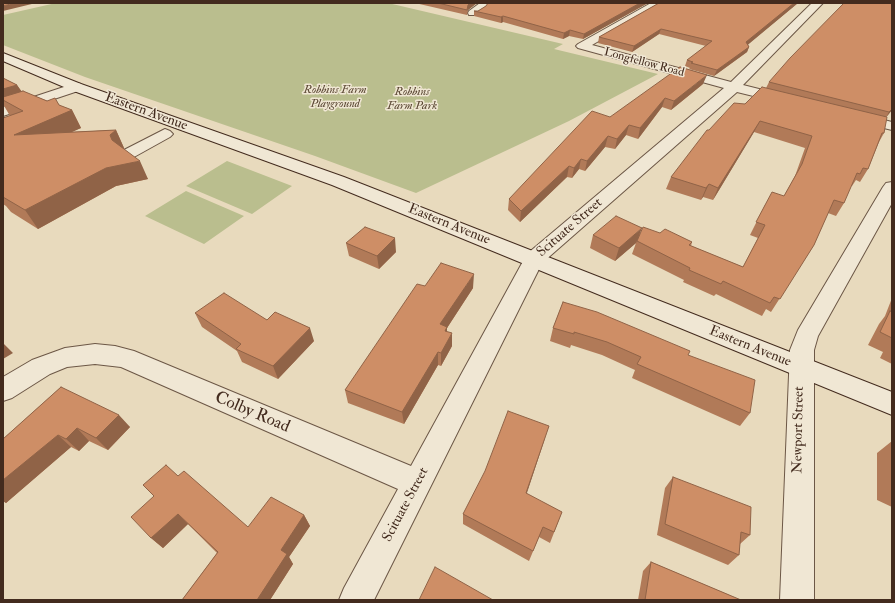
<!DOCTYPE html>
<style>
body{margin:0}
#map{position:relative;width:895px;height:603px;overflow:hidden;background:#e8dabd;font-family:"IM FELL Double Pica",serif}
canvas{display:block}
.frame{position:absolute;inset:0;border:4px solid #432b1e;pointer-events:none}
</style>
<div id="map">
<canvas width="895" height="603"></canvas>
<div class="frame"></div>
</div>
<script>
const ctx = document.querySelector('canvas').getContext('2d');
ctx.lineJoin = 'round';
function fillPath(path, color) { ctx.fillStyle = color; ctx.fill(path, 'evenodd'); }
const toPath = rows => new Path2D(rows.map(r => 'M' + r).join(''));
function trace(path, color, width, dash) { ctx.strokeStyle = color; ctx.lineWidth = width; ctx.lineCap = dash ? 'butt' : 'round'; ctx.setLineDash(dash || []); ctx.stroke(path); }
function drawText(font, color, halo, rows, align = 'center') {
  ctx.font = font + ' "IM FELL Double Pica",serif'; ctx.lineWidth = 3; ctx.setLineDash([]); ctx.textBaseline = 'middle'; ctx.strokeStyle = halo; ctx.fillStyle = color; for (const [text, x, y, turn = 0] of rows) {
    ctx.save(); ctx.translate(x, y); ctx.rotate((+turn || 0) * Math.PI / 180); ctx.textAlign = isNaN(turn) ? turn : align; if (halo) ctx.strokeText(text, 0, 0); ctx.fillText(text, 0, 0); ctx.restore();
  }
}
fillPath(toPath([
 [56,3,388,3,563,44,554,49,658,74,569,121,416,193,315,156,85,77,3,45,3,15],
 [227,161,292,186,252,214,186,186],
 [186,191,244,216,204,244,145,216]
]), '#babe8e');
const street = toPath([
 [480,3,490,3,485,10,477,15,469,15,468,13,469,11,480,3],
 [651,3,663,3,592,45,731,82,812,3,823,3,743,85,791,97,793,100,791,103,786,104,737,92,542,263,374,600,339,600,344,588,398,489,121,367,95,364,67,367,50,374,12,398,3,401,3,377,32,360,65,348,95,344,115,346,134,351,411,466,527,254,724,88,578,48,576,46,578,44,651,3],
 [76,83,81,84,83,87,81,90,3,116,3,107,76,83],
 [856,113,892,122,892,130,851,120,849,117,851,114,856,113],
 [165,129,170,131,173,134,170,137,134,157,128,159,122,157,120,154,122,151,165,129],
 [892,182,892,203,818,336,814,350,814,600,780,600,790,350,798,330,883,187,886,183,892,182]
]);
const secondary = toPath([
 [3,53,81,84,344,177,892,392,892,415,332,185,71,90,3,61,3,53]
]);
trace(street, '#6c5746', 2);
trace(secondary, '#432b1e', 2);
fillPath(street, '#f0e7d4');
fillPath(secondary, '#f0e7d4');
fillPath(toPath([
 [415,3,477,3,468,10,467,15],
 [488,3,648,3,583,39,569,36,563,39,503,22,501,23,474,16,474,11,478,11,486,6],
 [659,3,798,3,748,44,749,47,747,52,714,76,689,69,690,68,685,66,687,60,706,46,659,34,632,52,598,43,599,37],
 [892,3,892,110,886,117,884,133,879,142,868,169,860,182,856,180,852,186,851,186,844,203,836,216,828,213,814,245,771,312,766,309,762,316,716,294,714,296,683,282,684,280,632,254,636,243,615,261,590,248,593,235,660,233,692,242,691,246,743,267,758,238,750,235,765,205,784,196,795,176,805,148,754,132,713,200,703,197,701,200,666,189,671,177,709,130,766,88,769,82],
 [3,78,17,85,21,91,72,110,81,128,70,132,116,130,124,148,124,149,148,179,116,186,38,229,11,212,6,206,3,204,3,118,10,116,3,104],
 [703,84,671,110,662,107,638,139,626,135,615,149,605,147,585,171,579,169,572,178,567,177,520,222,508,210,509,199,610,117],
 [346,243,396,252,379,269,349,256],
 [425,286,473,288,447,328,447,332,452,346,441,366,438,365,404,424,348,403,345,390],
 [892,298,892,364,880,358,883,352,868,345,879,324,885,316],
 [563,302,750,413,740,426,632,378,635,370,602,355,571,345,570,348,550,341,553,328],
 [195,313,267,320,314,341,278,379,242,362,237,351,202,327],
 [61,387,130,427,108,450,89,441,79,451,71,447,6,503,3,501,3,439],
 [545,438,526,494,562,512,550,543,539,537,529,561,463,524,463,514],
 [892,441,892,507,877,500,877,453],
 [178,476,248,527,304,515,310,526,289,557,293,564,270,600,182,600,217,553,188,524,163,548,151,538,154,496,143,485],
 [673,477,750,535,740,544,739,555,728,565,657,535,665,488],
 [651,562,741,600,638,600,643,571]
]), '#b17a58');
fillPath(toPath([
 [14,3,36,3,3,11,3,6],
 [470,3,477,3,468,10,467,15,468,5],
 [640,3,648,3,583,39,584,34],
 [794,3,798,3,744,48,746,42],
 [503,16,503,22,501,23,501,17],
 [661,29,659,34,632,52,634,46],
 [570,30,569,36,563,39,564,33],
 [749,47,747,52,714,76,717,70],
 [707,75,703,84,671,110,674,101],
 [17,85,22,92,3,98,3,89],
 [55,98,64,113,72,110,81,128,26,153,14,135,59,105],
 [665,98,662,107,638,139,640,128],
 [892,109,892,110,885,119,889,112],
 [760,121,754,132,713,200,718,188],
 [629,125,626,135,615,149,617,139],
 [116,130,124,148,119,153,121,158,110,135],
 [608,136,605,147,585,171,587,161],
 [581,159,579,169,572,178,574,168],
 [140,161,148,179,116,186,38,229,25,210,106,168],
 [569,166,567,177,520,222,521,211],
 [709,184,703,197,701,200,706,188],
 [642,228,637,241,636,243,615,261,619,248],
 [395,238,396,252,379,269,377,256],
 [474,274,473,288,447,328,447,340,440,324],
 [310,328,314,341,278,379,273,366],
 [452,333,452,346,441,366,441,353],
 [3,343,13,353,3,359],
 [438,352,438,365,404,424,402,412],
 [119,415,130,427,108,450,96,438],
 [549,426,545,438,523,505,526,493],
 [77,428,89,441,79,451,66,439],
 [58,435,71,447,6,503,3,501,3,480],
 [178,514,188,524,163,548,151,538],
 [304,515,310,526,289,557,293,564,270,600,257,600,281,550]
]), '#906347');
const building = toPath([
 [3,3,14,3,3,6,3,3],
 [438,3,470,3,468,5,467,10,438,3],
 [488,3,640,3,584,34,570,30,564,33,503,16,501,17,474,11,478,11,486,6,488,3],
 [659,3,794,3,746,42,749,47,717,70,691,63,693,62,687,60,712,41,661,29,634,46,599,37,659,3],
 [844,3,892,3,892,109,889,112,769,82,790,58,844,3],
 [680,67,707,75,674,101,665,98,640,128,629,125,617,139,608,136,587,161,581,159,574,168,569,166,521,211,509,199,592,111,610,117,680,67],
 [3,78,17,85,3,89,3,78],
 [762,87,887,117,884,133,882,133,868,169,863,168,860,174,857,173,844,203,834,200,814,245,780,299,774,297,770,303,723,281,721,284,689,270,690,268,637,241,643,227,660,233,665,229,692,242,689,245,743,267,765,225,756,222,772,192,784,196,802,164,812,136,760,121,718,188,709,184,706,188,671,177,707,130,709,130,734,103,745,104,762,87],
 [23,91,47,101,55,98,59,105,72,110,14,135,116,130,110,135,112,140,140,161,106,168,25,210,3,197,3,118,23,111,3,100,3,97,23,91],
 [616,216,642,228,619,248,593,235,616,216],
 [365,227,395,238,377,256,346,243,365,227],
 [441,263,474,274,440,324,447,327,445,331,452,333,441,353,438,352,402,412,345,390,417,284,425,286,441,263],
 [224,293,267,320,275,312,310,328,273,366,236,349,241,344,195,313,224,293],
 [563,302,597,312,690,351,688,355,755,380,750,413,637,364,641,357,607,342,574,332,574,334,553,328,563,302],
 [890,311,892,312,892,338,880,332,890,311],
 [61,387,119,415,96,438,77,428,66,439,58,435,3,480,3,439,61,387],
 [508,411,549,426,526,493,562,512,554,532,543,527,533,551,463,514,485,471,508,411],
 [166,465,178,476,184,471,248,527,271,497,304,515,281,550,287,554,257,600,182,600,218,552,178,514,151,538,131,517,154,496,143,485,166,465],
 [673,477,751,507,750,535,741,532,739,555,665,524,673,477],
 [651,562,741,600,645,600,651,562],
 [435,567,493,600,419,600,435,567]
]);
fillPath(building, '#ce8e66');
trace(building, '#906347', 1);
drawText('12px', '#432b1e', '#f0e7d4', [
 ["Longfellow Road",644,63,15]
]);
drawText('italic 12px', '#5b4834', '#f0e7d4', [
 ["Robbins Farm",335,90],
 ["Playground",335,104],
 ["Robbins",412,92],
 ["Farm Park",412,106]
]);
drawText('14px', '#432b1e', '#f0e7d4', [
 ["Eastern Avenue",146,112,20],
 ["Eastern Avenue",449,225,22],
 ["Scituate Street",570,228,-41],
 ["Eastern Avenue",750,347,22],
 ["Newport Street",799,430,-89],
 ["Scituate Street",406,505,-62]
]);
drawText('17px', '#432b1e', '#f0e7d4', [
 ["Colby Road",252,413,23]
]);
</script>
